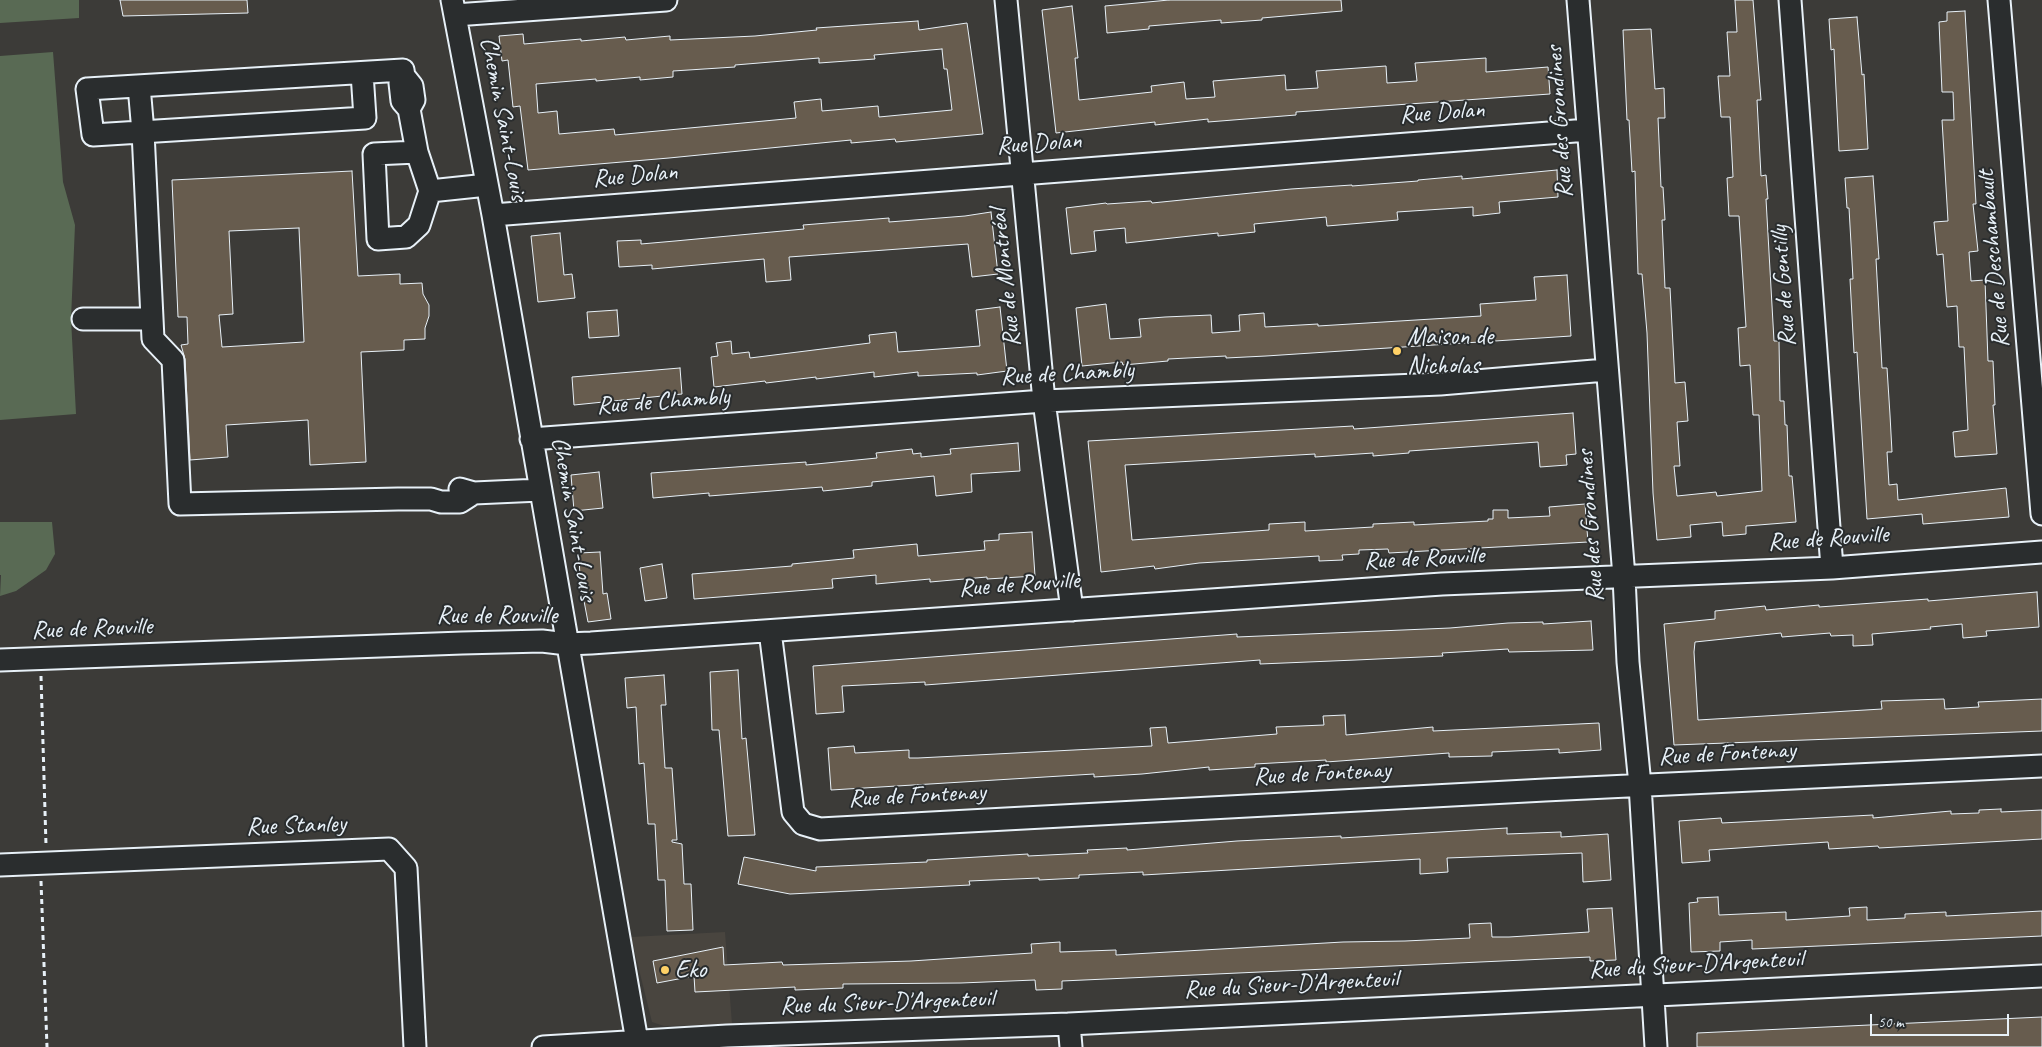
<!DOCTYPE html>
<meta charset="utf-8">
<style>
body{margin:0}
#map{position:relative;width:2042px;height:1047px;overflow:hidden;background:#3c3b38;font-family:Caveat,sans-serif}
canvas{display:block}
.scale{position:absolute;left:1870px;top:1014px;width:139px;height:22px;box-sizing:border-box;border:2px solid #e8f1f8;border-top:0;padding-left:6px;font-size:15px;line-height:18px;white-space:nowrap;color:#e8f1f8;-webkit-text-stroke:4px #2a2d2e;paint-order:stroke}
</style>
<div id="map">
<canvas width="2042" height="1047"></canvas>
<div class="scale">50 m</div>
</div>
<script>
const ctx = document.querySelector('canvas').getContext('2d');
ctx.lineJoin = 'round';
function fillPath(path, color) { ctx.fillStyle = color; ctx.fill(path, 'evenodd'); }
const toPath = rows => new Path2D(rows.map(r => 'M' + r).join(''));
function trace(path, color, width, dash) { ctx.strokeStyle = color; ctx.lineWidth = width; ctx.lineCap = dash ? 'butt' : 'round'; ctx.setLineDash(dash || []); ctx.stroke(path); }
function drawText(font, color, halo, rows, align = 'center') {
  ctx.font = font + ' Caveat,sans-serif'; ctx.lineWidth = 4; ctx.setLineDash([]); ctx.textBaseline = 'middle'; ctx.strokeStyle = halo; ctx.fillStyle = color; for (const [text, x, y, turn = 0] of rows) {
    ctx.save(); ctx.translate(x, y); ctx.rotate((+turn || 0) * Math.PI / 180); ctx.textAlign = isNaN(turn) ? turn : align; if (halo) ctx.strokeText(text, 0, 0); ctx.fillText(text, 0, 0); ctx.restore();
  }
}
fillPath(toPath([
 [725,932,732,1024,664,1026,652,1022,631,937]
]), '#49453f');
fillPath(toPath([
 [0,0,79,0,79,18,0,23],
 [53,52,63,182,75,225,71,319,76,414,0,420,0,56],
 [0,522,52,522,55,554,46,570,16,591,0,596,1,575,0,575]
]), '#596a54');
const building = toPath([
 [120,0,247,0,248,13,123,16,120,0],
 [1169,0,1341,0,1342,11,1262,18,1262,20,1221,23,1221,20,1149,26,1149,29,1107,33,1105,6,1169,0],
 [1735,0,1753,0,1761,100,1757,100,1761,176,1766,175,1768,199,1766,199,1774,341,1779,341,1780,401,1784,401,1785,425,1787,425,1789,476,1792,476,1796,522,1746,526,1746,534,1723,536,1722,522,1690,525,1691,537,1657,540,1653,493,1647,333,1642,274,1638,274,1635,171,1632,172,1629,120,1627,120,1623,30,1651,29,1655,89,1664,88,1665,118,1658,118,1661,187,1663,187,1665,220,1662,220,1665,288,1670,288,1675,383,1685,382,1688,421,1677,422,1680,466,1674,466,1677,496,1716,492,1717,496,1762,491,1759,415,1753,415,1750,365,1740,366,1738,328,1746,327,1739,216,1729,216,1727,178,1733,177,1730,117,1721,117,1718,76,1730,76,1727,32,1737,32,1735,0],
 [1072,6,1078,58,1075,58,1079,100,1152,92,1151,86,1184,82,1186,99,1215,97,1213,81,1285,75,1286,90,1318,88,1316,71,1386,66,1387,83,1417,81,1415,63,1486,58,1486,72,1548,67,1550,94,1296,112,1296,115,1208,122,1208,119,1155,125,1155,122,1056,133,1042,10,1072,6],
 [1965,11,1976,204,1973,204,1978,251,1969,252,1971,281,1985,280,1988,361,1993,361,1995,405,1993,405,1997,454,1955,457,1953,432,1968,430,1964,347,1959,347,1957,306,1947,307,1943,254,1937,255,1934,222,1948,221,1942,120,1954,120,1953,92,1942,92,1939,22,1947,21,1947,12,1965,11],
 [1857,17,1862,75,1864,74,1868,149,1839,151,1834,49,1831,50,1829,19,1857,17],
 [918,21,919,30,967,23,983,134,896,142,895,139,851,143,851,140,669,158,528,170,520,106,513,107,508,60,502,61,499,36,523,34,524,44,581,39,581,41,625,37,626,40,670,36,670,40,755,36,817,30,816,28,918,21],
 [942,49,944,69,947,69,952,110,879,117,878,106,822,111,821,99,794,102,796,118,615,135,614,129,559,134,557,111,538,113,536,84,596,79,596,81,640,77,640,80,673,77,673,71,735,67,735,65,819,58,819,63,875,59,874,55,942,49],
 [1557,170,1558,197,1499,202,1500,213,1473,216,1473,207,1397,212,1398,220,1327,226,1326,217,1254,224,1255,232,1218,236,1218,233,1126,243,1125,228,1094,231,1096,251,1071,254,1066,208,1106,203,1107,204,1151,201,1152,203,1291,189,1352,185,1352,186,1418,181,1418,180,1462,176,1462,179,1557,170],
 [352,171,358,276,400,274,400,284,422,283,423,294,429,305,429,316,425,328,425,339,404,340,404,350,361,352,366,462,310,465,308,420,226,425,228,457,190,460,185,359,181,345,188,344,187,317,178,317,172,180,352,171],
 [299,228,304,342,222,347,219,315,233,314,229,231,299,228],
 [1873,176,1879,259,1876,259,1882,368,1887,368,1890,415,1892,452,1887,452,1889,485,1897,484,1898,500,2006,488,2009,517,1923,524,1922,514,1867,519,1857,352,1854,353,1850,279,1853,279,1849,208,1847,208,1845,178,1873,176],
 [991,212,998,274,972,277,968,244,789,257,791,280,766,282,764,259,652,269,652,265,619,267,617,241,641,240,641,244,675,241,804,229,803,225,889,218,889,222,965,216,991,212],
 [560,233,564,275,572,274,575,298,538,302,531,236,560,233],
 [1567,275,1571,336,1266,356,1226,358,1226,356,1168,359,1168,361,1123,365,1122,362,1082,366,1076,308,1106,304,1110,339,1141,337,1139,319,1165,317,1211,315,1212,333,1240,331,1239,315,1264,313,1265,327,1318,324,1318,326,1481,316,1480,304,1536,300,1534,277,1567,275],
 [1000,307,1007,371,977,375,977,373,918,376,918,372,874,377,874,372,816,379,816,377,766,383,765,381,714,387,711,357,718,356,716,343,731,341,732,354,749,352,750,358,870,343,869,335,896,332,898,352,980,346,976,310,1000,307],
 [617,310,619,336,589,338,587,312,617,310],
 [680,368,682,394,574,405,572,377,680,368],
 [1573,413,1576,454,1566,455,1567,465,1540,467,1538,442,1409,451,1409,453,1373,456,1373,453,1315,457,1315,454,1125,465,1132,540,1269,530,1269,524,1305,522,1305,531,1373,527,1373,524,1414,522,1414,525,1488,521,1488,519,1493,519,1493,510,1508,510,1508,518,1550,516,1549,507,1585,504,1588,542,1389,553,1388,549,1359,550,1359,554,1342,555,1343,560,1319,561,1319,556,1199,563,1155,569,1154,566,1101,572,1088,441,1353,426,1354,429,1573,413],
 [1018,443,1020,471,971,474,972,492,936,496,934,476,872,482,872,486,823,491,822,487,709,496,709,493,653,498,651,473,806,462,806,465,877,458,876,453,912,449,913,454,921,453,921,457,951,454,950,449,1018,443],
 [599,472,603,508,574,511,571,475,599,472],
 [1032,532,1035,576,987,579,987,577,930,582,930,579,876,584,876,575,832,579,833,588,694,599,692,574,792,566,792,564,854,558,853,550,917,544,918,556,985,550,984,541,999,540,999,534,1032,532],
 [600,552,603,594,607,593,611,619,588,622,580,580,579,553,600,552],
 [662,564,667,598,645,601,640,568,662,564],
 [2037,592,2039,627,1986,631,1987,636,1963,638,1962,624,1930,627,1931,629,1872,634,1873,645,1853,646,1853,635,1831,636,1830,633,1782,637,1781,633,1695,642,1694,652,1698,720,1882,709,1881,701,1944,699,1945,709,1979,707,1978,702,2042,699,2042,731,1674,745,1664,624,1715,619,1715,611,1765,606,1766,610,1819,605,1819,607,1928,599,1928,601,2037,592],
 [1591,621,1593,650,1509,652,1508,649,1442,653,1443,656,1356,660,1260,664,1260,660,925,685,925,682,842,686,844,712,816,714,813,666,1237,634,1237,637,1450,628,1508,623,1543,622,1543,624,1591,621],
 [738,670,742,739,746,738,755,835,728,836,719,730,712,730,710,672,738,670],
 [664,675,666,705,661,705,665,768,672,768,677,840,672,840,672,842,682,844,684,884,691,884,693,930,667,931,665,880,658,880,655,824,648,824,644,763,639,764,636,707,627,708,625,678,664,675],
 [1345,715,1346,735,1433,727,1433,731,1599,723,1601,750,1559,753,1559,749,1492,752,1492,756,1449,757,1449,753,1326,762,1326,760,1255,764,1255,767,1209,770,1209,767,1142,774,1094,777,1094,774,831,790,828,748,854,746,855,753,909,750,909,758,918,758,1152,746,1150,728,1166,727,1168,743,1277,734,1276,727,1324,725,1323,716,1345,715],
 [2001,809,2001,812,2042,810,2042,839,1879,848,1878,846,1829,849,1828,842,1782,845,1709,850,1710,861,1682,863,1679,821,1721,818,1722,823,1873,815,1873,818,1951,811,1951,814,1979,813,1979,810,2001,809],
 [1507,828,1507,834,1561,832,1561,837,1608,834,1611,880,1583,882,1582,853,1447,858,1448,872,1420,874,1420,859,1143,875,1143,872,1079,875,1079,878,1039,880,1039,878,969,881,970,885,790,894,738,884,744,857,816,871,816,867,927,862,927,860,1028,854,1028,856,1088,853,1087,850,1127,848,1127,850,1237,841,1341,836,1341,838,1507,828],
 [1718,897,1719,915,1786,912,1786,920,1850,916,1849,908,1867,907,1867,920,1905,918,1905,914,1946,912,1946,916,2042,911,2042,936,1752,949,1752,940,1720,942,1720,951,1691,952,1689,903,1698,902,1697,898,1718,897],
 [1612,908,1616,960,1590,961,1590,957,1062,981,1062,989,1036,990,1035,980,961,983,843,984,843,988,795,990,795,987,695,992,694,976,657,983,653,961,723,947,724,965,782,962,783,965,911,961,1032,953,1031,944,1060,942,1060,952,1116,950,1116,955,1343,942,1405,941,1470,938,1469,924,1491,923,1492,937,1509,937,1589,932,1587,909,1612,908],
 [2042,1017,2042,1047,1697,1047,1697,1033,2042,1017]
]);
fillPath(building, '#675c4e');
trace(building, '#e8f1f8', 1);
const minor = toPath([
 [452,0,493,215,638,1047],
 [1006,0,1044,401,1072,610],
 [1578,0,1624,577,1628,662,1640,785,1656,1047],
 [1790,0,1832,568],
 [1999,0,2042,514],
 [455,15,666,0],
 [362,73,365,118,93,135,87,89,403,70,404,76],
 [139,86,143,132,153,339,173,360,180,504,398,499,431,499,441,502,460,502,474,493],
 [409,109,414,100,412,86,404,76,400,83,402,101,409,109,417,152,430,191,419,225,406,237,378,239,374,154,417,152],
 [430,191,487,185],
 [493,215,1588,130],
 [83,319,152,319],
 [531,439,1044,401,1440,384,1606,370],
 [460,489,474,493,540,490],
 [770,631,793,812,803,824,820,829,1545,790,2042,766],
 [0,660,462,643,542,641,567,644,591,643,1442,584,1832,568,2042,552],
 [0,865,389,849,406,868,415,1047],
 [1069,1024,1071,1047],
 [543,1047,727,1036,1069,1024,2042,976]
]);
trace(minor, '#e8f1f8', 25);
trace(toPath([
 [41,676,46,845],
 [41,881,47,1047]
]), '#e8f1f8', 3, [5, 4]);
trace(minor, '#2a2d2e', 21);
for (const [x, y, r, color] of [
 [1397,351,5,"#ffd166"],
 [665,970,5,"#ffd166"]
]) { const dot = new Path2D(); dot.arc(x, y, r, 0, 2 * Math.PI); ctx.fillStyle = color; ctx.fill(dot); trace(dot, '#2a2d2e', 2); }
drawText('25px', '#e8f1f8', '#2a2d2e', [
 ["Rue Dolan",1442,113,-4],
 ["Chemin Saint-Louis",503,119,79],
 ["Rue des Grondines",1560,122,-94],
 ["Rue Dolan",1039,144,-4],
 ["Rue Dolan",635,176,-5],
 ["Rue de Deschambault",1994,259,-95],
 ["Rue de Montréal",1006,278,-96],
 ["Rue de Gentilly",1784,286,-94],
 ["Rue de Chambly",1067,374,-3],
 ["Rue de Chambly",663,402,-4],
 ["Chemin Saint-Louis",573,519,80],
 ["Rue des Grondines",1591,526,-94],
 ["Rue de Rouville",1828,539,-4],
 ["Rue de Rouville",1424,559,-3],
 ["Rue de Rouville",1019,585,-4],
 ["Rue de Rouville",497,616],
 ["Rue de Rouville",92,629,-2],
 ["Rue de Fontenay",1727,754,-3],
 ["Rue de Fontenay",1322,774,-3],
 ["Rue de Fontenay",917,796,-3],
 ["Rue Stanley",296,826,-2],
 ["Rue du Sieur-D'Argenteuil",1696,965,-3],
 ["Rue du Sieur-D'Argenteuil",1291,985,-3],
 ["Rue du Sieur-D'Argenteuil",887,1003,-2]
]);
drawText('25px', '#e8f1f8', '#2a2d2e', [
 ["Maison de",1407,337],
 ["Nicholas",1407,366],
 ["Eko",675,970]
], 'left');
</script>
